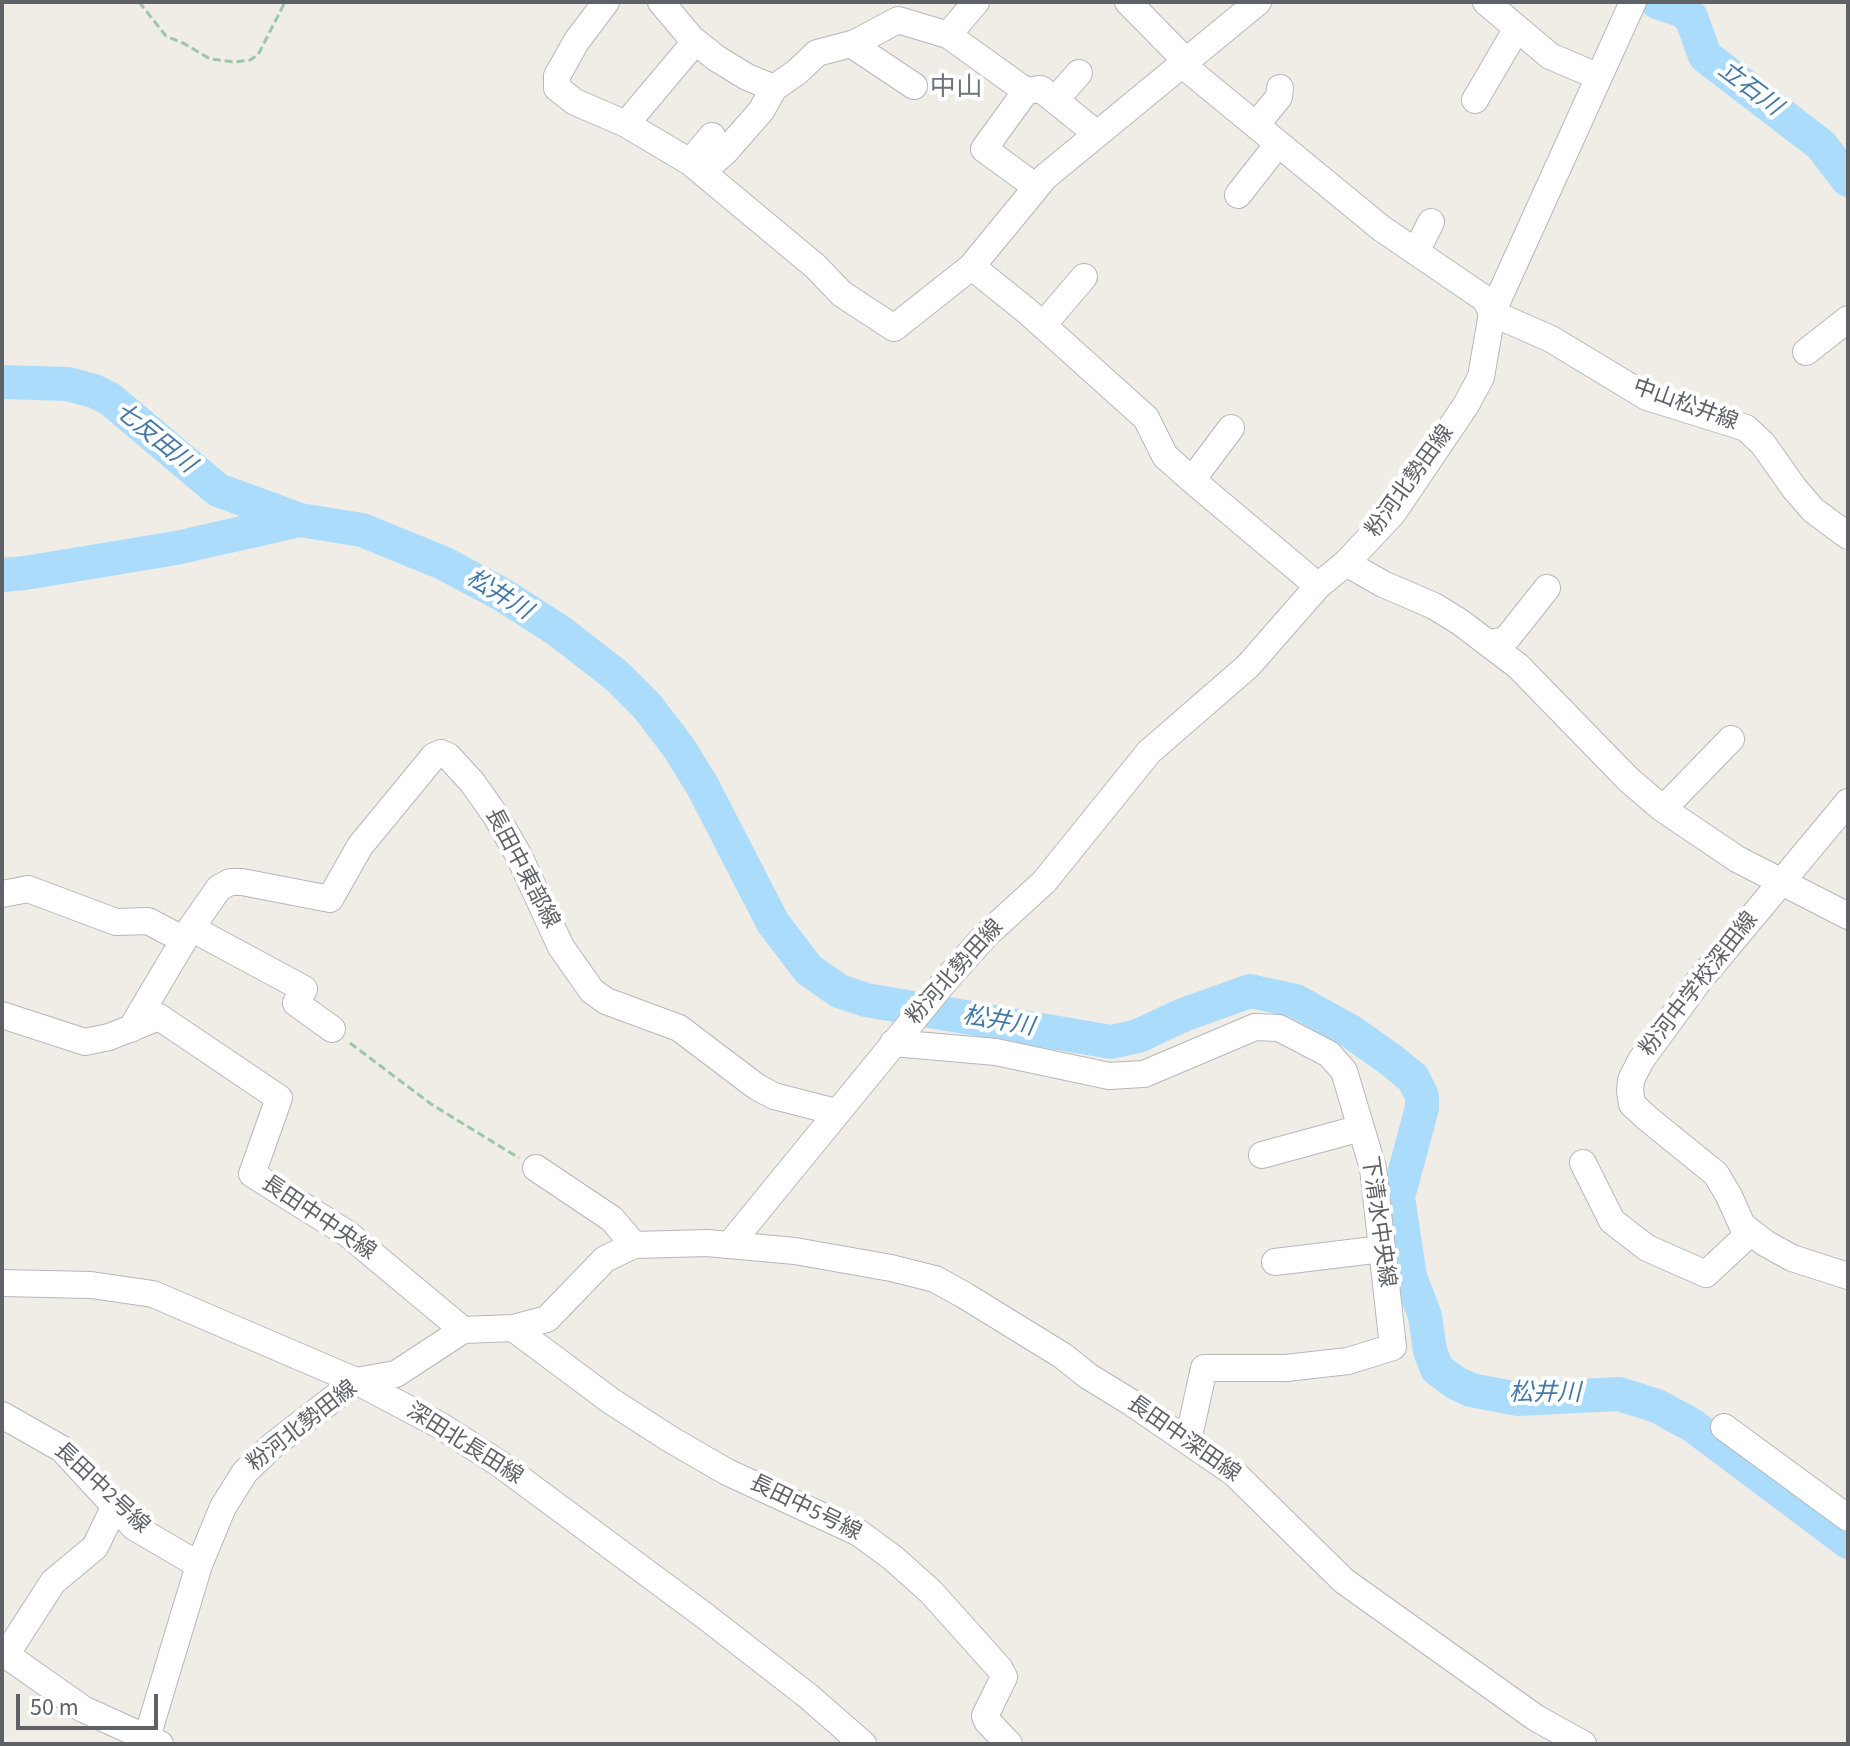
<!DOCTYPE html>
<meta charset="utf-8">
<style>
body{margin:0}
#map{position:relative;width:1850px;height:1746px;overflow:hidden;background:#f0ede7;font-family:"Source Sans 3",sans-serif}
canvas{display:block}
.frame{position:absolute;inset:0;border:4px solid #5e6267;pointer-events:none}
.scale{position:absolute;left:16px;top:1694px;width:142px;height:36px;box-sizing:border-box;border:4px solid #5e6267;border-top:0;padding-left:10px;font-size:24px;line-height:28px;white-space:nowrap;color:#5e6267;-webkit-text-stroke:6px #fff;paint-order:stroke}
</style>
<div id="map">
<canvas width="1850" height="1746"></canvas>
<div class="frame"></div>
<div class="scale">50 m</div>
</div>
<script>
const ctx = document.querySelector('canvas').getContext('2d');
ctx.lineJoin = 'round';
const toPath = rows => new Path2D(rows.map(r => 'M' + r).join(''));
function trace(path, color, width, dash) { ctx.strokeStyle = color; ctx.lineWidth = width; ctx.lineCap = dash ? 'butt' : 'round'; ctx.setLineDash(dash || []); ctx.stroke(path); }
function drawText(font, color, halo, rows, align = 'center') {
  ctx.font = font + ' "Source Sans 3","Noto Sans JP",sans-serif'; ctx.lineWidth = 8; ctx.setLineDash([]); ctx.textBaseline = 'middle'; ctx.strokeStyle = halo; ctx.fillStyle = color; for (const [text, x, y, turn = 0] of rows) {
    ctx.save(); ctx.translate(x, y); ctx.rotate((+turn || 0) * Math.PI / 180); ctx.textAlign = isNaN(turn) ? turn : align; if (halo) ctx.strokeText(text, 0, 0); ctx.fillText(text, 0, 0); ctx.restore();
  }
}
trace(toPath([
 [1657,2,1681,10,1691,17,1705,56,1821,145,1848,180],
 [2,382,68,384,94,391,110,399,218,490,300,520],
 [2,575,25,573,176,548,300,520,362,530,443,563,503,595,559,631,617,676,647,706,679,748,703,787,773,923,809,970,839,991,866,1000,1111,1042,1138,1036,1183,1015,1250,991,1296,1001,1350,1031,1391,1060,1413,1078,1422,1096,1422,1108,1398,1197,1410,1277,1425,1316,1430,1351,1437,1369,1456,1383,1471,1390,1518,1399,1619,1394,1657,1406,1692,1425,1848,1542]
]), '#abdcfc', 34);
const minor = toPath([
 [606,2,576,42,557,76,557,88,575,102,626,124,690,162,815,266,842,294,894,328,971,267,981,274,1027,311,1146,418,1165,456,1192,480,1318,586],
 [661,2,692,39,716,58,747,77,774,88,797,72,817,53,855,43,898,20,948,35,1026,91,1041,89,1097,134],
 [1128,2,1185,60,1185,67,1381,228,1485,299,1492,313,1551,339,1647,397,1746,428,1763,444,1794,488,1813,510,1848,536],
 [1486,2,1550,56,1599,77],
 [948,35,976,2],
 [851,44,914,86],
 [1026,91,984,149,1036,187],
 [1055,100,1079,73],
 [1475,100,1516,30],
 [626,124,695,42],
 [1256,125,1279,97,1280,88],
 [690,162,712,136],
 [702,172,725,152,761,111,774,88],
 [1238,195,1278,144],
 [1416,252,1431,222],
 [971,267,1045,177,1258,2],
 [1043,325,1084,277],
 [1806,352,1848,319],
 [1192,480,1231,428],
 [1346,563,1383,584,1434,606,1460,622,1518,666,1629,780,1663,809,1737,859,1848,916],
 [1488,643,1503,641,1509,636,1547,588],
 [1848,802,1698,982,1641,1060,1631,1080,1630,1091,1632,1104,1647,1118,1716,1174,1729,1196,1742,1225,1765,1243,1792,1258,1848,1276],
 [1663,809,1731,739],
 [2,894,28,889,116,922,148,921,184,940],
 [191,928,304,989,296,1003,332,1029],
 [2,1015,85,1042,109,1037,159,1017,279,1098,252,1174,348,1234,463,1330],
 [131,1029,191,928,219,888,230,882,242,882,330,899,360,846,434,756,441,753,448,756,472,782,496,816,519,856,561,947,592,991,606,1001,679,1028,757,1087,774,1096,836,1112],
 [893,1043,996,1052,1109,1076,1144,1074,1255,1027,1279,1028,1329,1054,1344,1071,1373,1168,1393,1347,1348,1361,1286,1368,1204,1368,1188,1441],
 [1262,1155,1361,1128],
 [1583,1163,1612,1221,1647,1248,1706,1274,1751,1232],
 [536,1168,612,1219,634,1245],
 [731,1243,945,981,986,935,1044,882,1149,752,1248,666,1318,586,1346,563,1393,513,1466,405,1481,377,1492,313,1633,2],
 [1275,1262,1382,1249],
 [2,1283,91,1285,153,1294,356,1381,441,1426,500,1464,705,1616,808,1696,863,1744],
 [513,1328,611,1401,670,1439,727,1472,859,1533,893,1558,931,1592,1000,1669,1004,1677,985,1716,987,1721,1009,1744],
 [2,1415,62,1449,134,1527,199,1565],
 [1724,1427,1848,1518],
 [2,1652,83,1709,160,1744],
 [6,1655,53,1582,95,1547,115,1506],
 [145,1744,199,1565,223,1507,245,1472,272,1446,356,1381,396,1374,463,1330,513,1328,547,1319,605,1259,634,1245,707,1243,795,1251,891,1268,935,1279,964,1295,1063,1356,1088,1376,1132,1403,1234,1473,1344,1581,1536,1718,1583,1744]
]);
trace(minor, '#b4b7bb', 28);
trace(toPath([
 [139,2,166,36,185,44,210,59,234,62,250,60,258,55,285,2],
 [350,1043,431,1104,519,1158]
]), '#9ec7a8', 3, [8, 4]);
trace(minor, '#fff', 26);
drawText('22px', '#5e6267', '#fff', [
 ["中山松井線",1685,406,20],
 ["粉河北勢田線",1411,482,-54],
 ["長田中東部線",521,869,62],
 ["粉河北勢田線",956,973,-48],
 ["粉河中学校深田線",1700,985,-52],
 ["長田中中央線",318,1219,34],
 ["下清水中央線",1377,1222,82],
 ["粉河北勢田線",303,1427,-38],
 ["長田中深田線",1183,1440,35],
 ["深田北長田線",464,1445,32],
 ["長田中2号線",101,1489,43],
 ["長田中5号線",805,1509,26]
]);
drawText('italic 24px', '#4478a6', '#fff', [
 ["立石川",1749,90,37],
 ["七反田川",154,439,39],
 ["松井川",498,596,32],
 ["松井川",998,1023,10],
 ["松井川",1545,1395]
]);
drawText('26px', '#6f7478', '#fff', [
 ["中山",956,89]
]);
</script>
